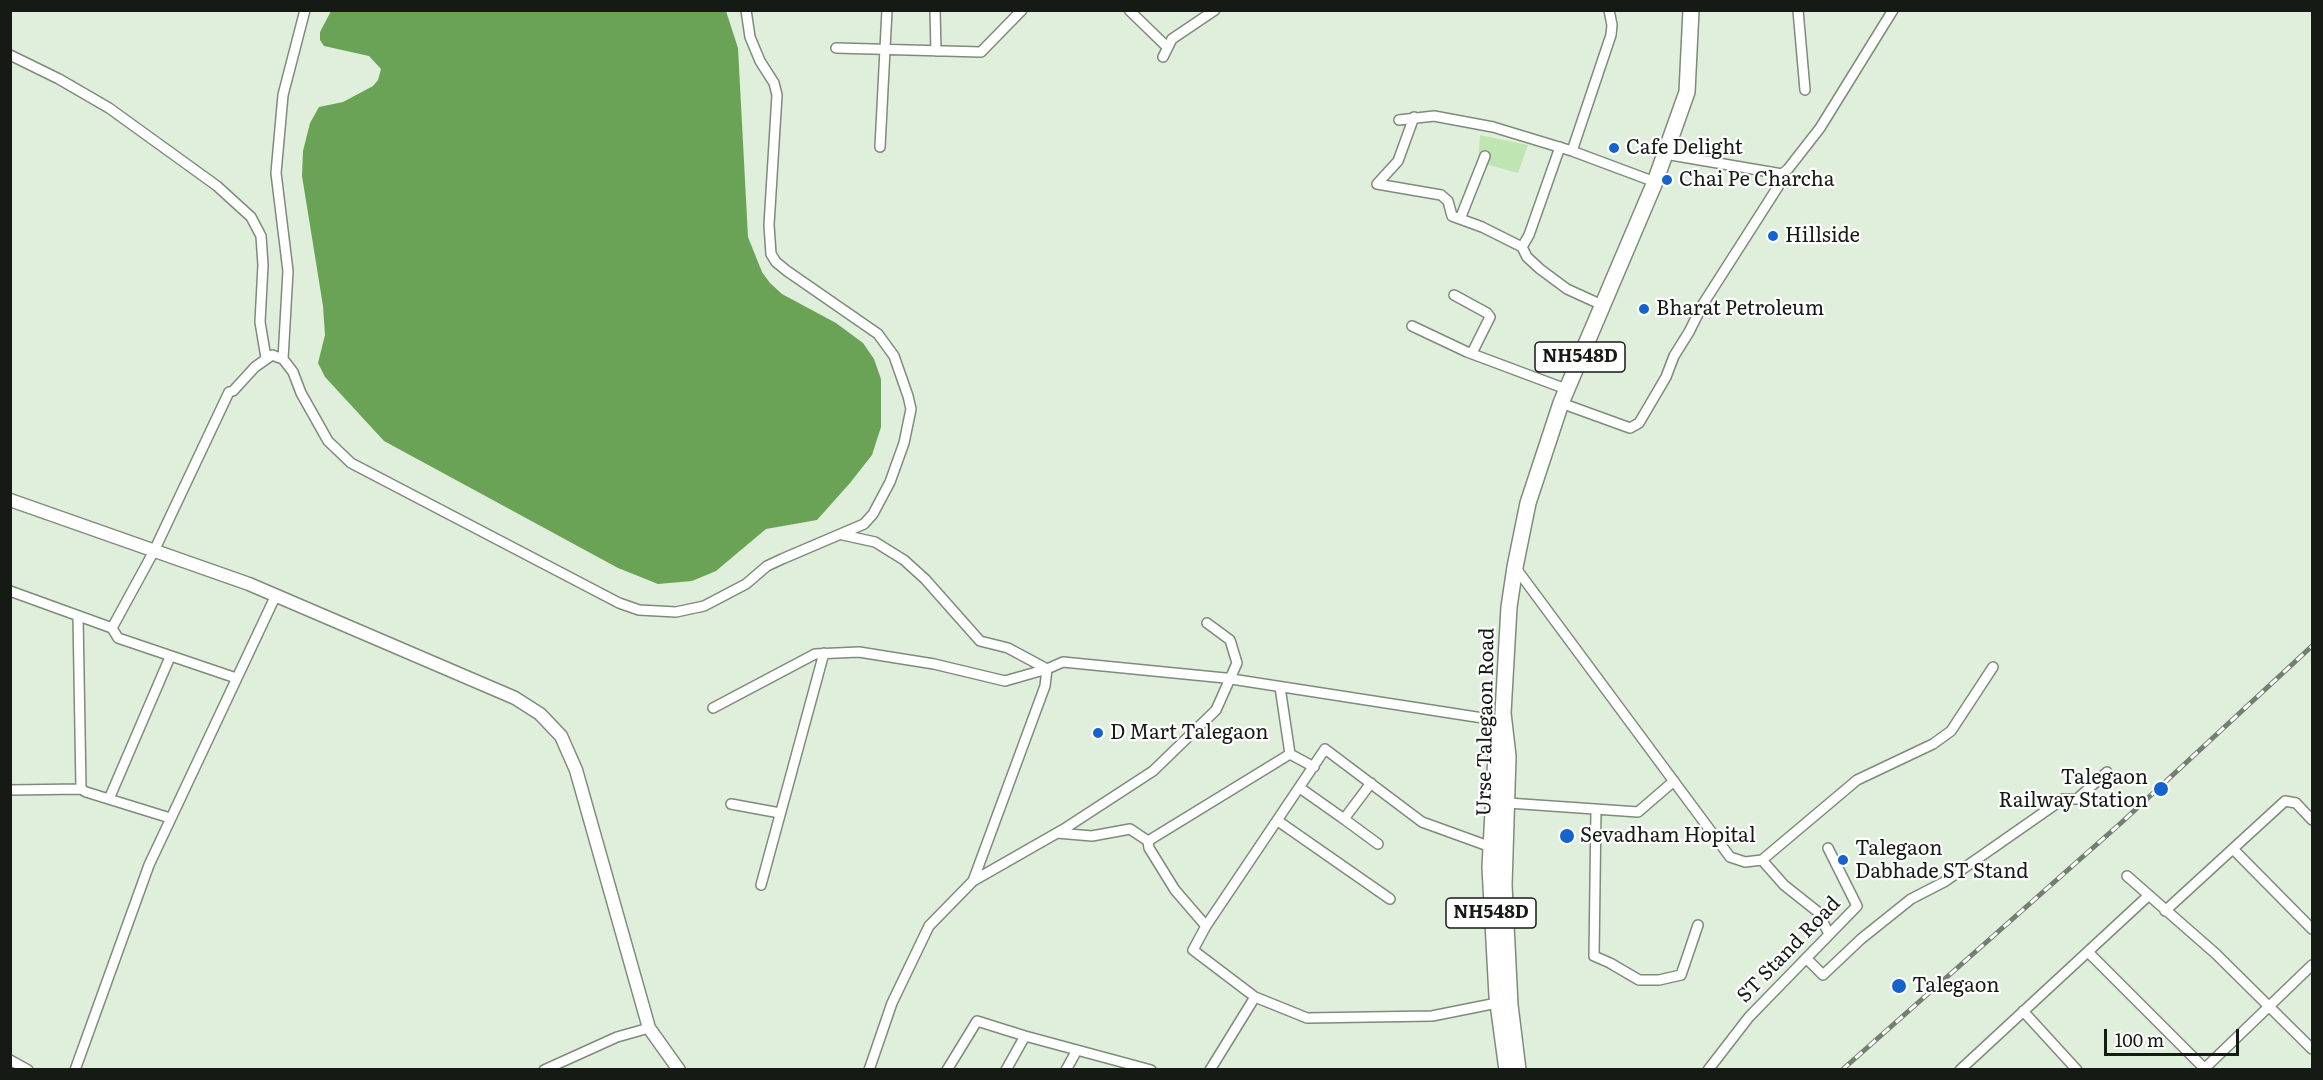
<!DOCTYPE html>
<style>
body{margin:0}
#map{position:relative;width:2323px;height:1080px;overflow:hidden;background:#e0efdc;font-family:Literata,serif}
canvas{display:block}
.frame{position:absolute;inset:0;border:12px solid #161a14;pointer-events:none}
.scale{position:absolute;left:2104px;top:1029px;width:135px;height:27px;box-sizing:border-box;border:3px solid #161a14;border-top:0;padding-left:8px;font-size:18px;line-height:21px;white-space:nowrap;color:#161a14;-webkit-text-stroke:4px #fff;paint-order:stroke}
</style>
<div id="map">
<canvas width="2323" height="1080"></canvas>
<div class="frame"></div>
<div class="scale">100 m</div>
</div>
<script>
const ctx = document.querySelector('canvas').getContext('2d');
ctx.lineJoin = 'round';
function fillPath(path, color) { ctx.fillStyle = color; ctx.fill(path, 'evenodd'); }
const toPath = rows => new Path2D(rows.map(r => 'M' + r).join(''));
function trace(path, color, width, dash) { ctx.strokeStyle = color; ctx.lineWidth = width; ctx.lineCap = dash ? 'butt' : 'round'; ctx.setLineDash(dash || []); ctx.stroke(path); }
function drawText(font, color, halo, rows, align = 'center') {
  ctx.font = font + ' Literata,serif'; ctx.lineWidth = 4.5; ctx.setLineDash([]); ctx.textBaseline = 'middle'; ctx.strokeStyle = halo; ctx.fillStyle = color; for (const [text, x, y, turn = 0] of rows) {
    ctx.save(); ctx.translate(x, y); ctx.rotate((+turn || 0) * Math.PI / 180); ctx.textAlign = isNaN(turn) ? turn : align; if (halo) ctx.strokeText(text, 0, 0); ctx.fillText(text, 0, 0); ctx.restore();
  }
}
fillPath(toPath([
 [1480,135,1528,145,1518,173,1478,162]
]), '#bfe5b3');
fillPath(toPath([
 [331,11,726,11,738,48,748,237,762,272,770,283,782,294,836,323,863,343,874,359,881,379,881,427,872,455,850,483,817,520,766,529,716,571,692,581,658,584,618,568,384,441,325,377,318,363,325,335,323,306,302,176,303,151,310,123,319,107,343,102,373,86,378,80,381,69,369,56,324,46,320,40,320,32]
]), '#6aa355');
const minor = toPath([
 [935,10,936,51],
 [1129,10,1166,46],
 [1798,10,1805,90],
 [836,48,981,52,1022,10],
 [10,55,59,79,109,108,217,186,251,217,261,236,263,265,260,322,266,358],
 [1163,57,1172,39,1215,10],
 [1414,117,1398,161,1377,184,1441,195,1448,201,1452,216,1482,227,1522,247],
 [1399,120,1434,116,1493,127,1572,151,1655,182],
 [880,147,887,10],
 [1560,147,1529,235,1522,247,1527,257,1540,269,1567,289,1602,305],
 [1572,151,1611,35,1612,25,1609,10],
 [1665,154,1782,174],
 [1460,219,1485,156],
 [1454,295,1487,313,1490,317,1472,353],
 [1412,326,1467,352,1566,389],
 [283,359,288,271,276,173,283,95,305,10],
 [1561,403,1630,428,1639,423,1666,377,1674,356,1689,332,1703,304,1781,182,1782,174,1788,169,1820,128,1893,10],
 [843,535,875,542,904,560,925,579,980,641,1008,648,1047,669],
 [1515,567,1730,857,1745,862,1762,860,1784,885,1818,912,1829,934],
 [10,591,112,628,154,551,229,392,233,391,255,367,272,355,283,359,293,372,301,393,328,441,351,463,619,603,639,610,676,612,704,606,746,584,767,566,782,559,864,524,873,514,890,482,904,443,911,409,908,396,894,356,878,334,787,271,776,262,771,254,769,225,777,95,774,83,760,61,750,37,746,10],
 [78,616,81,789],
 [112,628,118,638,236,678],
 [1280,687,1290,754],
 [713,708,815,654,859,652,934,664,1005,681,1047,669],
 [1300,788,1344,819,1371,783],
 [10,790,81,789,86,792,170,818],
 [109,799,170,657],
 [1508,803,1638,812,1674,781],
 [731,804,780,813],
 [1596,810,1594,956,1610,963,1639,980,1659,980,1681,975,1698,925],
 [1344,819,1378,844],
 [1278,821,1390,899],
 [1057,833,1092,836,1130,829,1148,841],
 [1491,847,1422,822,1325,749,1206,926,1193,950,1255,997,1307,1018,1432,1016,1502,1002],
 [2233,849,2312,929],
 [1762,860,1857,780,1933,744,1951,731,1993,667],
 [2127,876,2216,954,2312,1049],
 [973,881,1045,686,1047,669,1063,662,1225,678,1502,721],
 [761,885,824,653],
 [2165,911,2285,801,2296,803,2312,820],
 [1206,926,1175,890,1149,848,1148,841,1290,754,1314,767],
 [2088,952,2206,1070],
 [1806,958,1823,975,1861,939,1911,899,1944,882,2063,799,2077,799,2107,772],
 [2023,1011,2077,1070],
 [10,1060,28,1070],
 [75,1070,149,865,276,595],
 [544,1070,617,1037,649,1028],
 [869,1070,892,1003,929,926,973,881,1064,829,1153,771,1216,710,1237,663,1230,640,1207,623],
 [947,1070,977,1021,1025,1036,1151,1070],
 [1006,1070,1025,1036],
 [1066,1070,1077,1050],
 [1210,1070,1255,997],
 [1708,1070,1749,1017,1857,906,1828,848],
 [1960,1070,2148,896],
 [2203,1070,2312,965]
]);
const tertiary = toPath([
 [10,500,249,584,515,698,540,714,561,736,576,770,649,1028,679,1070]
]);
const trunk = toPath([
 [1500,731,1496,756,1490,867,1497,996,1507,1070],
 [1518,1070,1510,1005,1504,885,1508,756,1503,713,1509,607,1515,567,1528,503,1561,403,1655,182,1687,92,1691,10]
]);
trace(minor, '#7e8b7a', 12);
trace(tertiary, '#7e8b7a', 15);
trace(trunk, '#7e8b7a', 18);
trace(minor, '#fff', 9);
trace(tertiary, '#fff', 12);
trace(trunk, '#fff', 15);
const rail = toPath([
 [1842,1070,2122,822,2312,646]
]);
trace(rail, '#747e72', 5);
trace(rail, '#fff', 3, [9]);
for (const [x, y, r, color] of [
 [1614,148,6,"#1563cd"],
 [1667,180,6,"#1563cd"],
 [1773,236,6,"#1563cd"],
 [1644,309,6,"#1563cd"],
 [1098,733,6,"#1563cd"],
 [2161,789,8,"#1563cd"],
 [1567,836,8,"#1563cd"],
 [1843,860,6,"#1563cd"],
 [1899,986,8,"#1563cd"]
]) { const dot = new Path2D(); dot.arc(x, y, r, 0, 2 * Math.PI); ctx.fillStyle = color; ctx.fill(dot); trace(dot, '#fff', 2); }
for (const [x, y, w] of [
 [1580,357,90],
 [1491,913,90]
]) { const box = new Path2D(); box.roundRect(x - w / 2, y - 15, w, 30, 4.5); ctx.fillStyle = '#fff'; ctx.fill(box); trace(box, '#161a14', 1.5); }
drawText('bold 18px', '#161a14', null, [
 ["NH548D",1580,357],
 ["NH548D",1491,913]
]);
drawText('20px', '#161a14', '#fff', [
 ["Cafe Delight",1626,148],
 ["Chai Pe Charcha",1679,180],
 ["Hillside",1785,236],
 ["Bharat Petroleum",1656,309],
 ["D Mart Talegaon",1110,733],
 ["Talegaon",2148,778,"right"],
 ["Railway Station",2148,801,"right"],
 ["Sevadham Hopital",1580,836],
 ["Talegaon",1855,849],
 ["Dabhade ST Stand",1855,872],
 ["Talegaon",1912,986]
], 'left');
drawText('20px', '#161a14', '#fff', [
 ["Urse Talegaon Road",1486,722,-89],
 ["ST Stand Road",1789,950,-46]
]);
</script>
